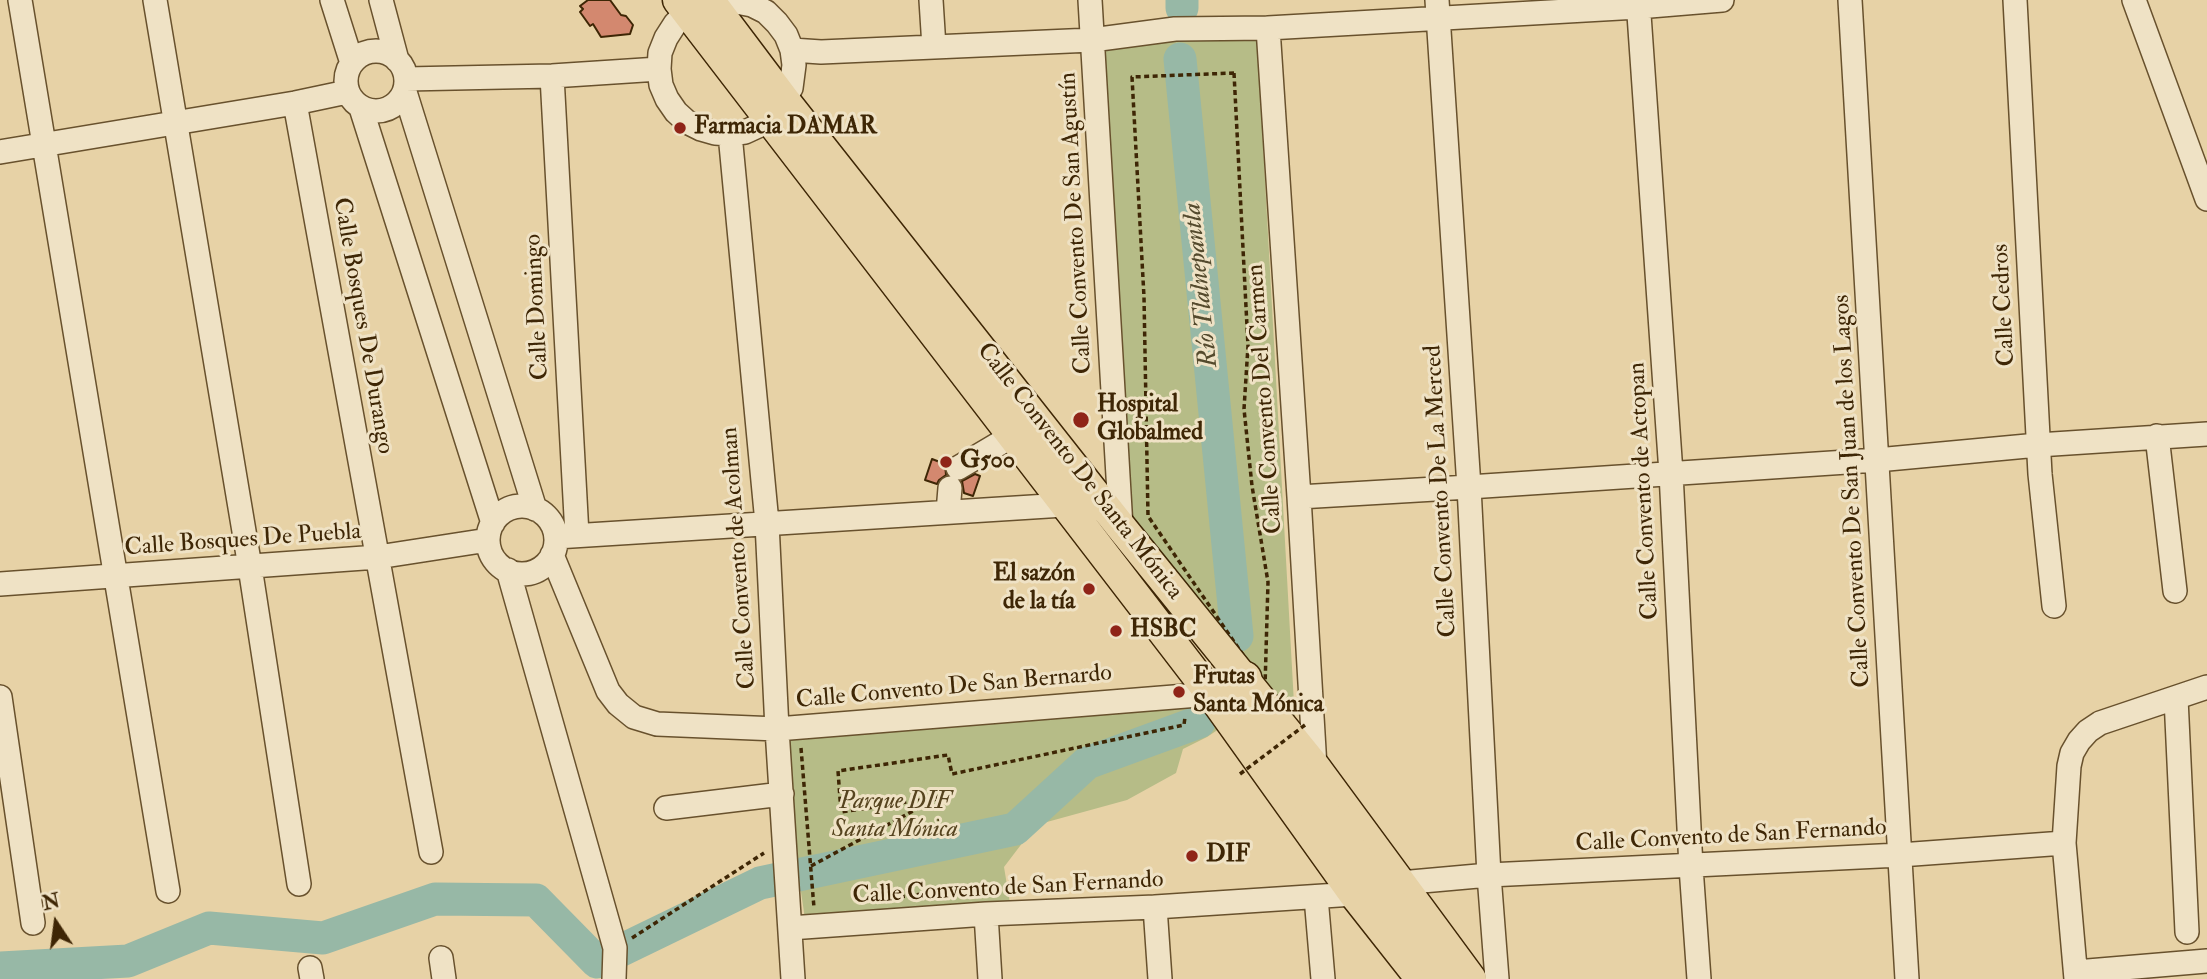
<!DOCTYPE html>
<meta charset="utf-8">
<style>
body{margin:0}
#map{position:relative;width:2207px;height:979px;overflow:hidden;background:#e7d2a6;font-family:"IM FELL Double Pica",serif}
canvas{display:block}
.north{position:absolute;left:21px;top:888px;width:70px;height:70px;-webkit-text-stroke:5px #efe2c5;paint-order:stroke;rotate:347deg;font-size:19px;font-weight:700;line-height:28px;text-align:center;color:#3e2605}
.north::after{content:'';display:block;margin:auto;width:24px;height:32px;background:#3e2605;clip-path:polygon(50% 0,100% 100%,50% 72%,0 100%)}
</style>
<div id="map">
<canvas width="2207" height="979"></canvas>
<div class="north">N</div>
</div>
<script>
const ctx = document.querySelector('canvas').getContext('2d');
ctx.lineJoin = 'round';
function fillPath(path, color) { ctx.fillStyle = color; ctx.fill(path, 'evenodd'); }
const toPath = rows => new Path2D(rows.map(r => 'M' + r).join(''));
function trace(path, color, width, dash) { ctx.strokeStyle = color; ctx.lineWidth = width; ctx.lineCap = dash ? 'butt' : 'round'; ctx.setLineDash(dash || []); ctx.stroke(path); }
function drawText(font, color, halo, rows, align = 'center') {
  ctx.font = font + ' "IM FELL Double Pica",serif'; ctx.lineWidth = 6; ctx.setLineDash([]); ctx.textBaseline = 'middle'; ctx.strokeStyle = halo; ctx.fillStyle = color; for (const [text, x, y, turn = 0] of rows) {
    ctx.save(); ctx.translate(x, y); ctx.rotate((+turn || 0) * Math.PI / 180); ctx.textAlign = isNaN(turn) ? turn : align; if (halo) ctx.strokeText(text, 0, 0); ctx.fillText(text, 0, 0); ctx.restore();
  }
}
fillPath(toPath([
 [1257,36,1295,722,1123,524,1105,46],
 [1192,702,1208,709,1219,729,1207,737,1183,749,1176,773,1127,800,1036,825,1004,867,1010,903,805,919,777,729]
]), '#b6bc87');
trace(toPath([
 [1182,8,1182,0],
 [1180,59,1237,636],
 [0,968,128,961,209,928,323,938,435,899,536,900,597,962,760,883,1015,829,1087,763,1199,722]
]), '#97b8a6', 33);
const building = toPath([
 [588,0,610,0,621,15,626,16,633,25,630,34,601,37,593,24,590,26,580,12,583,9,580,6,588,0],
 [932,459,945,464,946,475,939,480,937,484,925,480,932,459],
 [975,474,980,476,973,496,964,493,962,481,975,474]
]);
fillPath(building, '#d3886f');
trace(building, '#3e2605', 2);
const minor = toPath([
 [20,0,168,891],
 [155,0,250,567,299,884],
 [332,0,352,63],
 [381,0,397,60],
 [931,0,934,47],
 [1090,0,1121,527],
 [1437,0,1469,487,1489,875,1497,979],
 [1638,0,1671,473,1691,867,1699,979],
 [1850,0,1907,979],
 [2015,0,2040,474,2054,606],
 [2134,0,2207,199],
 [700,5,687,12,675,24,666,38,660,53,659,69,661,85,667,99,676,112,687,122,701,129,715,133,730,134,745,132,758,126,778,110,791,88,794,65,792,50,786,35,777,23,766,12,752,5,726,0],
 [1268,28,1299,497,1315,767],
 [792,50,821,52,1092,40,1175,29,1268,28,1638,7,1722,0],
 '346 81a30 30 0 1 1 60 0a30 30 0 1 1-60 0Z',
 [552,76,577,535],
 [406,79,552,76,659,69],
 [405,92,535,509],
 [295,103,431,852],
 [361,108,493,523],
 [730,134,767,523,777,729,793,979],
 [0,152,295,103,347,92],
 [2157,436,2175,591],
 [958,468,1012,436],
 [1299,497,1469,487,1877,460,2038,445,2207,434],
 '488 540a34 34 0 1 1 68 0a34 34 0 1 1-68 0Z',
 [948,512,950,488],
 [556,537,1064,505],
 [552,555,608,691,618,704,634,717,657,724,777,729,1211,694],
 [508,570,615,948,614,979],
 [0,584,378,557,488,540],
 [0,697,33,923],
 [2176,698,2187,932],
 [666,808,782,794],
 [1400,883,1489,875,1900,855,2064,843],
 [1316,897,1323,979],
 [1155,907,1160,979],
 [986,914,990,979],
 [790,928,986,914,1155,907,1354,894],
 [441,958,444,979],
 [310,968,312,979],
 [2076,972,2207,961],
 [2076,979,2064,843,2069,766,2072,753,2079,741,2088,731,2100,723,2207,687]
]);
const major = toPath([
 [678,0,1211,694,1354,894,1421,979],
 [709,0,785,101,1121,527,1315,767,1471,979]
]);
const highway = toPath([
 [1244,679,1250,716],
 [1211,694,1250,716,1373,883,1451,979]
]);
trace(minor, '#68512d', 26);
trace(major, '#3e2605', 33);
trace(highway, '#3e2605', 38);
trace(toPath([
 [1234,73,1248,346,1244,409,1252,486,1268,582,1265,687,1148,516,1144,297,1132,77,1234,73],
 [801,748,814,908],
 [811,866,939,797,841,812,838,771,948,755,952,774,1184,725,1185,717],
 [883,899,962,889],
 [632,938,764,853]
]), '#3e2605', 3.5, [5, 3.5]);
trace(minor, '#efe2c5', 23);
trace(major, '#e7d2a6', 30);
trace(highway, '#e7d2a6', 35);
trace(toPath([
 [1240,774,1305,725]
]), '#3e2605', 3.5, [5, 3.5]);
for (const [x, y, r, color] of [
 [680,128,7,"#8f2418"],
 [1081,420,9,"#8f2418"],
 [946,462,7,"#8f2418"],
 [1089,589,7,"#8f2418"],
 [1116,631,7,"#8f2418"],
 [1179,692,7,"#8f2418"],
 [1192,856,7,"#8f2418"]
]) { const dot = new Path2D(); dot.arc(x, y, r, 0, 2 * Math.PI); ctx.fillStyle = color; ctx.fill(dot); trace(dot, '#efe2c5', 2.5); }
drawText('bold 24px', '#3e2605', '#efe2c5', [
 ["Farmacia DAMAR",694,128],
 ["Hospital",1097,406],
 ["Globalmed",1097,434],
 ["G500",960,462],
 ["El sazón",1075,575,"right"],
 ["de la tía",1075,603,"right"],
 ["HSBC",1130,631],
 ["Frutas",1193,678],
 ["Santa Mónica",1193,706],
 ["DIF",1206,856]
], 'left');
drawText('24px', '#3e2605', '#efe2c5', [
 ["Calle Convento De San Agustín",1077,223,-93],
 ["Calle Cedros",2005,305,-93],
 ["Calle Domingo",538,307,-93],
 ["Calle Bosques De Durango",362,326,80],
 ["Calle Convento Del Carmen",1266,399,-94],
 ["Calle Convento De Santa Mónica",1079,472,52],
 ["Calle Convento De La Merced",1442,491,-93],
 ["Calle Convento de Actopan",1645,491,-93],
 ["Calle Convento De San Juan de los Lagos",1853,491,-93],
 ["Calle Bosques De Puebla",243,541,-4],
 ["Calle Convento de Acolman",740,558,-94],
 ["Calle Convento De San Bernardo",954,688,-5],
 ["Calle Convento de San Fernando",1731,837,-3],
 ["Calle Convento de San Fernando",1008,889,-3]
]);
drawText('italic 24px', '#56441f', '#efe2c5', [
 ["Parque DIF",895,803],
 ["Santa Mónica",895,831]
]);
drawText('italic 26px', '#544a2d', '#efe2c5', [
 ["Río Tlalnepantla",1202,285,-96]
]);
</script>
